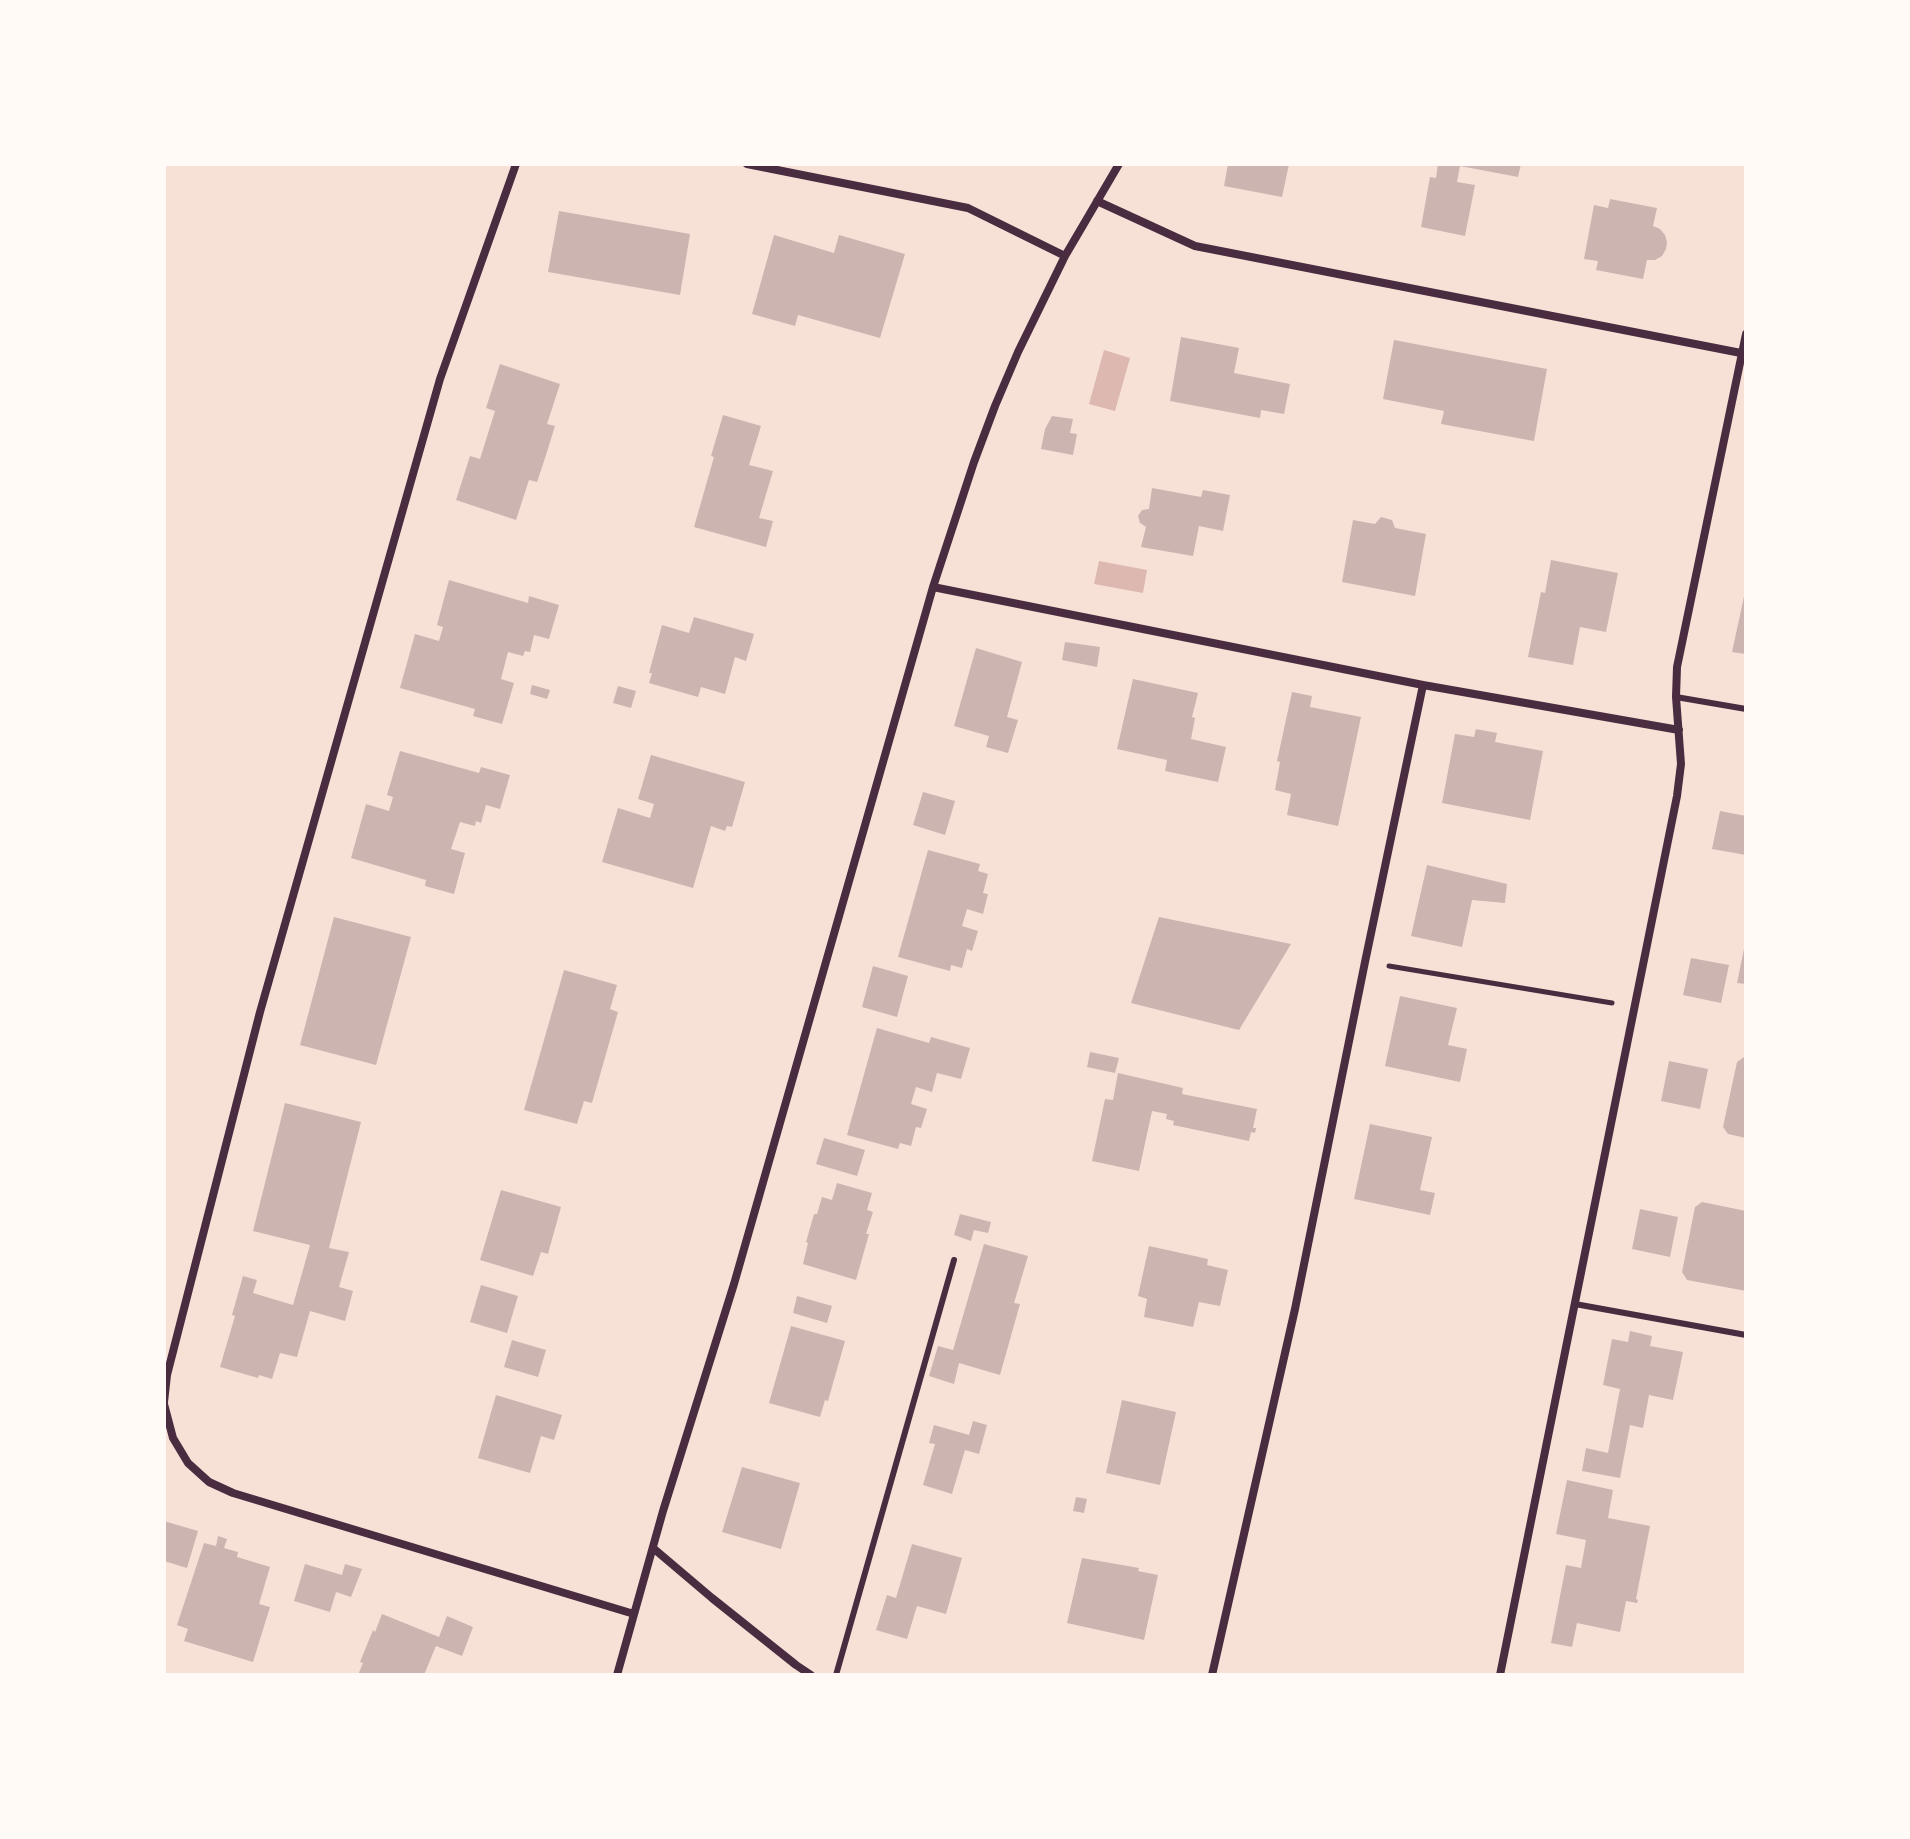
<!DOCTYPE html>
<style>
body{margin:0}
#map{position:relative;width:1910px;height:1839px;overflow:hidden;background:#f7e1d7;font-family:Raleway,sans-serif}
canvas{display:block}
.frame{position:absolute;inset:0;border:166px solid #fffaf5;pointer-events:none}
</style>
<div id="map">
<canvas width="1910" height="1839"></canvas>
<div class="frame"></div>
</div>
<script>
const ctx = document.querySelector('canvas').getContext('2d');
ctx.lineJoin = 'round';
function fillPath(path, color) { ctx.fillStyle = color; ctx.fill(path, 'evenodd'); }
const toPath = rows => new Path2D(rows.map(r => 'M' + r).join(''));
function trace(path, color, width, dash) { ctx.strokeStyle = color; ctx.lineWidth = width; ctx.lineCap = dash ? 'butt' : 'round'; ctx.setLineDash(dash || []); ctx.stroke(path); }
fillPath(toPath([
 [1104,350,1130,358,1115,411,1089,404],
 [1099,561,1147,570,1143,593,1094,584]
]), '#dcb8b0');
fillPath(toPath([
 [1228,164,1289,164,1282,197,1224,186],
 [1438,164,1521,164,1518,177,1460,166,1457,182,1475,185,1465,236,1421,227,1430,177,1436,178],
 [1610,199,1657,208,1653,226,1660,229,1665,235,1667,242,1666,249,1662,256,1655,260,1647,260,1643,279,1596,270,1598,261,1584,259,1594,205,1608,208],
 [559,211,690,234,680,295,548,272],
 [774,235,834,253,839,235,905,254,880,338,798,315,795,326,752,314],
 [1181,337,1239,348,1234,373,1290,384,1284,414,1261,410,1260,418,1170,401],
 [1394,340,1547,369,1534,441,1441,424,1444,411,1383,399],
 [500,364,560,384,547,424,555,426,546,455,537,482,529,480,516,520,456,500,470,456,480,459,495,411,486,408],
 [723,415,761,426,749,465,773,471,759,518,773,521,766,547,694,527,714,457,711,456],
 [1052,416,1073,419,1070,433,1077,434,1073,455,1041,449,1045,429],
 [1152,488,1201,497,1203,490,1230,495,1223,531,1199,526,1193,556,1141,547,1146,527,1140,523,1138,516,1142,510,1149,509],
 [1381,517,1392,520,1395,528,1426,534,1415,596,1342,582,1353,520,1375,524],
 [1551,560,1618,573,1606,632,1580,627,1573,665,1528,657,1541,592,1545,593],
 [449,580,528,603,529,596,559,605,549,639,534,635,530,652,525,651,523,656,508,652,501,679,514,683,502,724,473,716,475,709,400,688,415,634,439,641,443,627,437,625],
 [1745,592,1746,592,1746,654,1732,652],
 [694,617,754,634,746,661,735,657,725,694,701,687,698,697,649,683,652,673,649,673,662,625,689,633],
 [1065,642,1100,647,1097,667,1062,660],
 [976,648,1022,662,1007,717,1018,720,1008,753,986,747,989,736,954,726],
 [1133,679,1198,693,1192,717,1195,718,1191,739,1226,747,1218,782,1165,771,1167,760,1117,749],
 [532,685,550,690,547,699,530,694],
 [618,686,636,691,631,708,613,703],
 [1292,692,1312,696,1310,707,1361,717,1338,826,1287,815,1291,794,1275,790,1280,762,1277,761],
 [1476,729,1497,733,1495,742,1543,751,1530,820,1442,803,1455,734,1474,737],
 [400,751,479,773,481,767,510,775,500,809,486,805,481,823,476,821,475,826,460,822,451,849,465,853,454,894,425,886,426,880,351,858,366,804,389,811,393,797,387,795],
 [651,755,745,782,732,827,727,826,725,831,711,826,693,888,602,862,618,808,650,818,654,804,638,799],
 [923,792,955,801,945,835,913,825],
 [1720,811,1746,816,1746,855,1712,849],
 [928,850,980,864,978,871,988,874,983,893,988,894,983,914,967,909,962,926,978,931,972,951,967,949,962,968,951,965,950,971,898,957],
 [1427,865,1507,884,1505,903,1472,900,1462,947,1411,936],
 [334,917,411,937,376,1065,300,1045],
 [1159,917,1291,944,1239,1030,1131,1003],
 [1745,944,1746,944,1746,984,1737,983],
 [1691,958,1729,965,1721,1003,1683,995],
 [873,966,908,976,897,1017,862,1007],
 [564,970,617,985,610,1009,618,1012,592,1103,584,1101,577,1124,524,1110],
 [1400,996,1457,1008,1448,1045,1467,1049,1460,1082,1385,1066],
 [877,1028,929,1043,931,1037,970,1048,961,1079,937,1073,932,1092,916,1087,911,1104,927,1109,921,1128,916,1127,911,1146,900,1143,898,1149,847,1135],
 [1090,1052,1119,1058,1115,1073,1087,1067],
 [1744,1057,1746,1057,1746,1138,1728,1134,1723,1127,1737,1062],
 [1669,1061,1708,1069,1700,1109,1661,1101],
 [1118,1073,1183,1088,1182,1094,1257,1109,1253,1128,1256,1128,1255,1133,1251,1132,1249,1141,1173,1125,1174,1121,1166,1119,1167,1114,1152,1111,1139,1171,1092,1161,1105,1099,1113,1100],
 [285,1103,361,1122,329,1248,349,1252,339,1287,353,1291,345,1321,310,1311,297,1357,280,1353,272,1379,259,1375,258,1378,220,1367,235,1316,232,1315,243,1276,257,1280,253,1293,293,1305,310,1245,253,1231],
 [1370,1124,1432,1137,1420,1190,1435,1193,1430,1215,1354,1199],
 [824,1138,865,1150,857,1176,816,1164],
 [837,1183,872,1193,867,1210,873,1212,866,1234,869,1234,856,1280,803,1264,808,1243,806,1242,814,1214,817,1214,822,1197,832,1200],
 [501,1190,561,1207,548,1254,541,1252,533,1276,480,1260],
 [1702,1202,1746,1211,1746,1291,1687,1280,1682,1272,1695,1207],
 [1640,1209,1678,1217,1670,1257,1632,1249],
 [960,1214,991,1222,988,1233,974,1230,971,1241,954,1235],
 [984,1244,1028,1256,1014,1303,1020,1304,1000,1375,959,1363,954,1384,929,1376,938,1346,953,1350],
 [1149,1246,1208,1259,1207,1265,1228,1270,1220,1306,1199,1302,1193,1327,1144,1317,1147,1299,1138,1296],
 [481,1285,518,1296,507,1333,470,1322],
 [797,1296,832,1306,827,1323,793,1313],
 [791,1326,845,1341,828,1401,825,1400,820,1417,769,1403],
 [1630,1331,1652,1336,1650,1346,1683,1352,1673,1400,1649,1395,1643,1428,1630,1425,1620,1478,1582,1471,1586,1448,1608,1453,1620,1389,1603,1385,1612,1339,1628,1342],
 [512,1340,546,1350,538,1377,504,1367],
 [496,1395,562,1415,554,1440,541,1436,530,1473,478,1458],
 [1122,1400,1176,1412,1160,1485,1106,1473],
 [973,1421,987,1425,979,1454,965,1450,952,1494,923,1485,935,1444,929,1443,934,1425,969,1435],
 [742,1467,800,1483,781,1549,722,1532],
 [1567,1480,1613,1490,1608,1518,1650,1526,1636,1599,1638,1600,1637,1603,1626,1601,1620,1632,1577,1623,1572,1647,1551,1643,1566,1565,1581,1568,1586,1540,1556,1534],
 [1076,1497,1087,1499,1084,1513,1073,1511],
 [164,1521,198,1531,187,1568,164,1561],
 [218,1536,227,1539,224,1548,238,1552,237,1557,270,1567,259,1604,270,1607,253,1662,184,1641,188,1629,177,1625,204,1543,216,1546],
 [912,1544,962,1558,946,1614,917,1606,907,1639,876,1630,887,1595,896,1598],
 [1082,1558,1139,1568,1138,1571,1158,1575,1144,1640,1067,1623],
 [305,1564,342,1575,345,1564,362,1569,351,1597,336,1592,330,1612,294,1601],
 [382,1614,439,1637,447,1616,473,1627,462,1656,436,1646,424,1675,358,1675,363,1663,360,1662,373,1630,375,1632]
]), '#ccb4b1');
trace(toPath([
 [1389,966,1612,1003]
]), '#4a2c40', 5);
trace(toPath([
 [1676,697,1746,709],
 [1575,1304,1746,1335],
 [836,1675,954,1260]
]), '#4a2c40', 6);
trace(toPath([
 [747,164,968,208,1065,256],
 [1097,201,1195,246,1746,354],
 [933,587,1423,685,1679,730],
 [164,1402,167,1375,260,1012,440,379,516,164],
 [164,1404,173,1438,188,1463,209,1482,233,1493,634,1614],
 [653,1548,712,1598,796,1665,811,1675],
 [617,1675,663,1511,734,1284,933,587,974,462,995,406,1018,352,1065,256,1119,164],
 [1212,1675,1295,1309,1365,962,1423,685],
 [1500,1675,1677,796,1681,764,1676,697,1677,667,1746,334]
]), '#4a2c40', 8);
</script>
